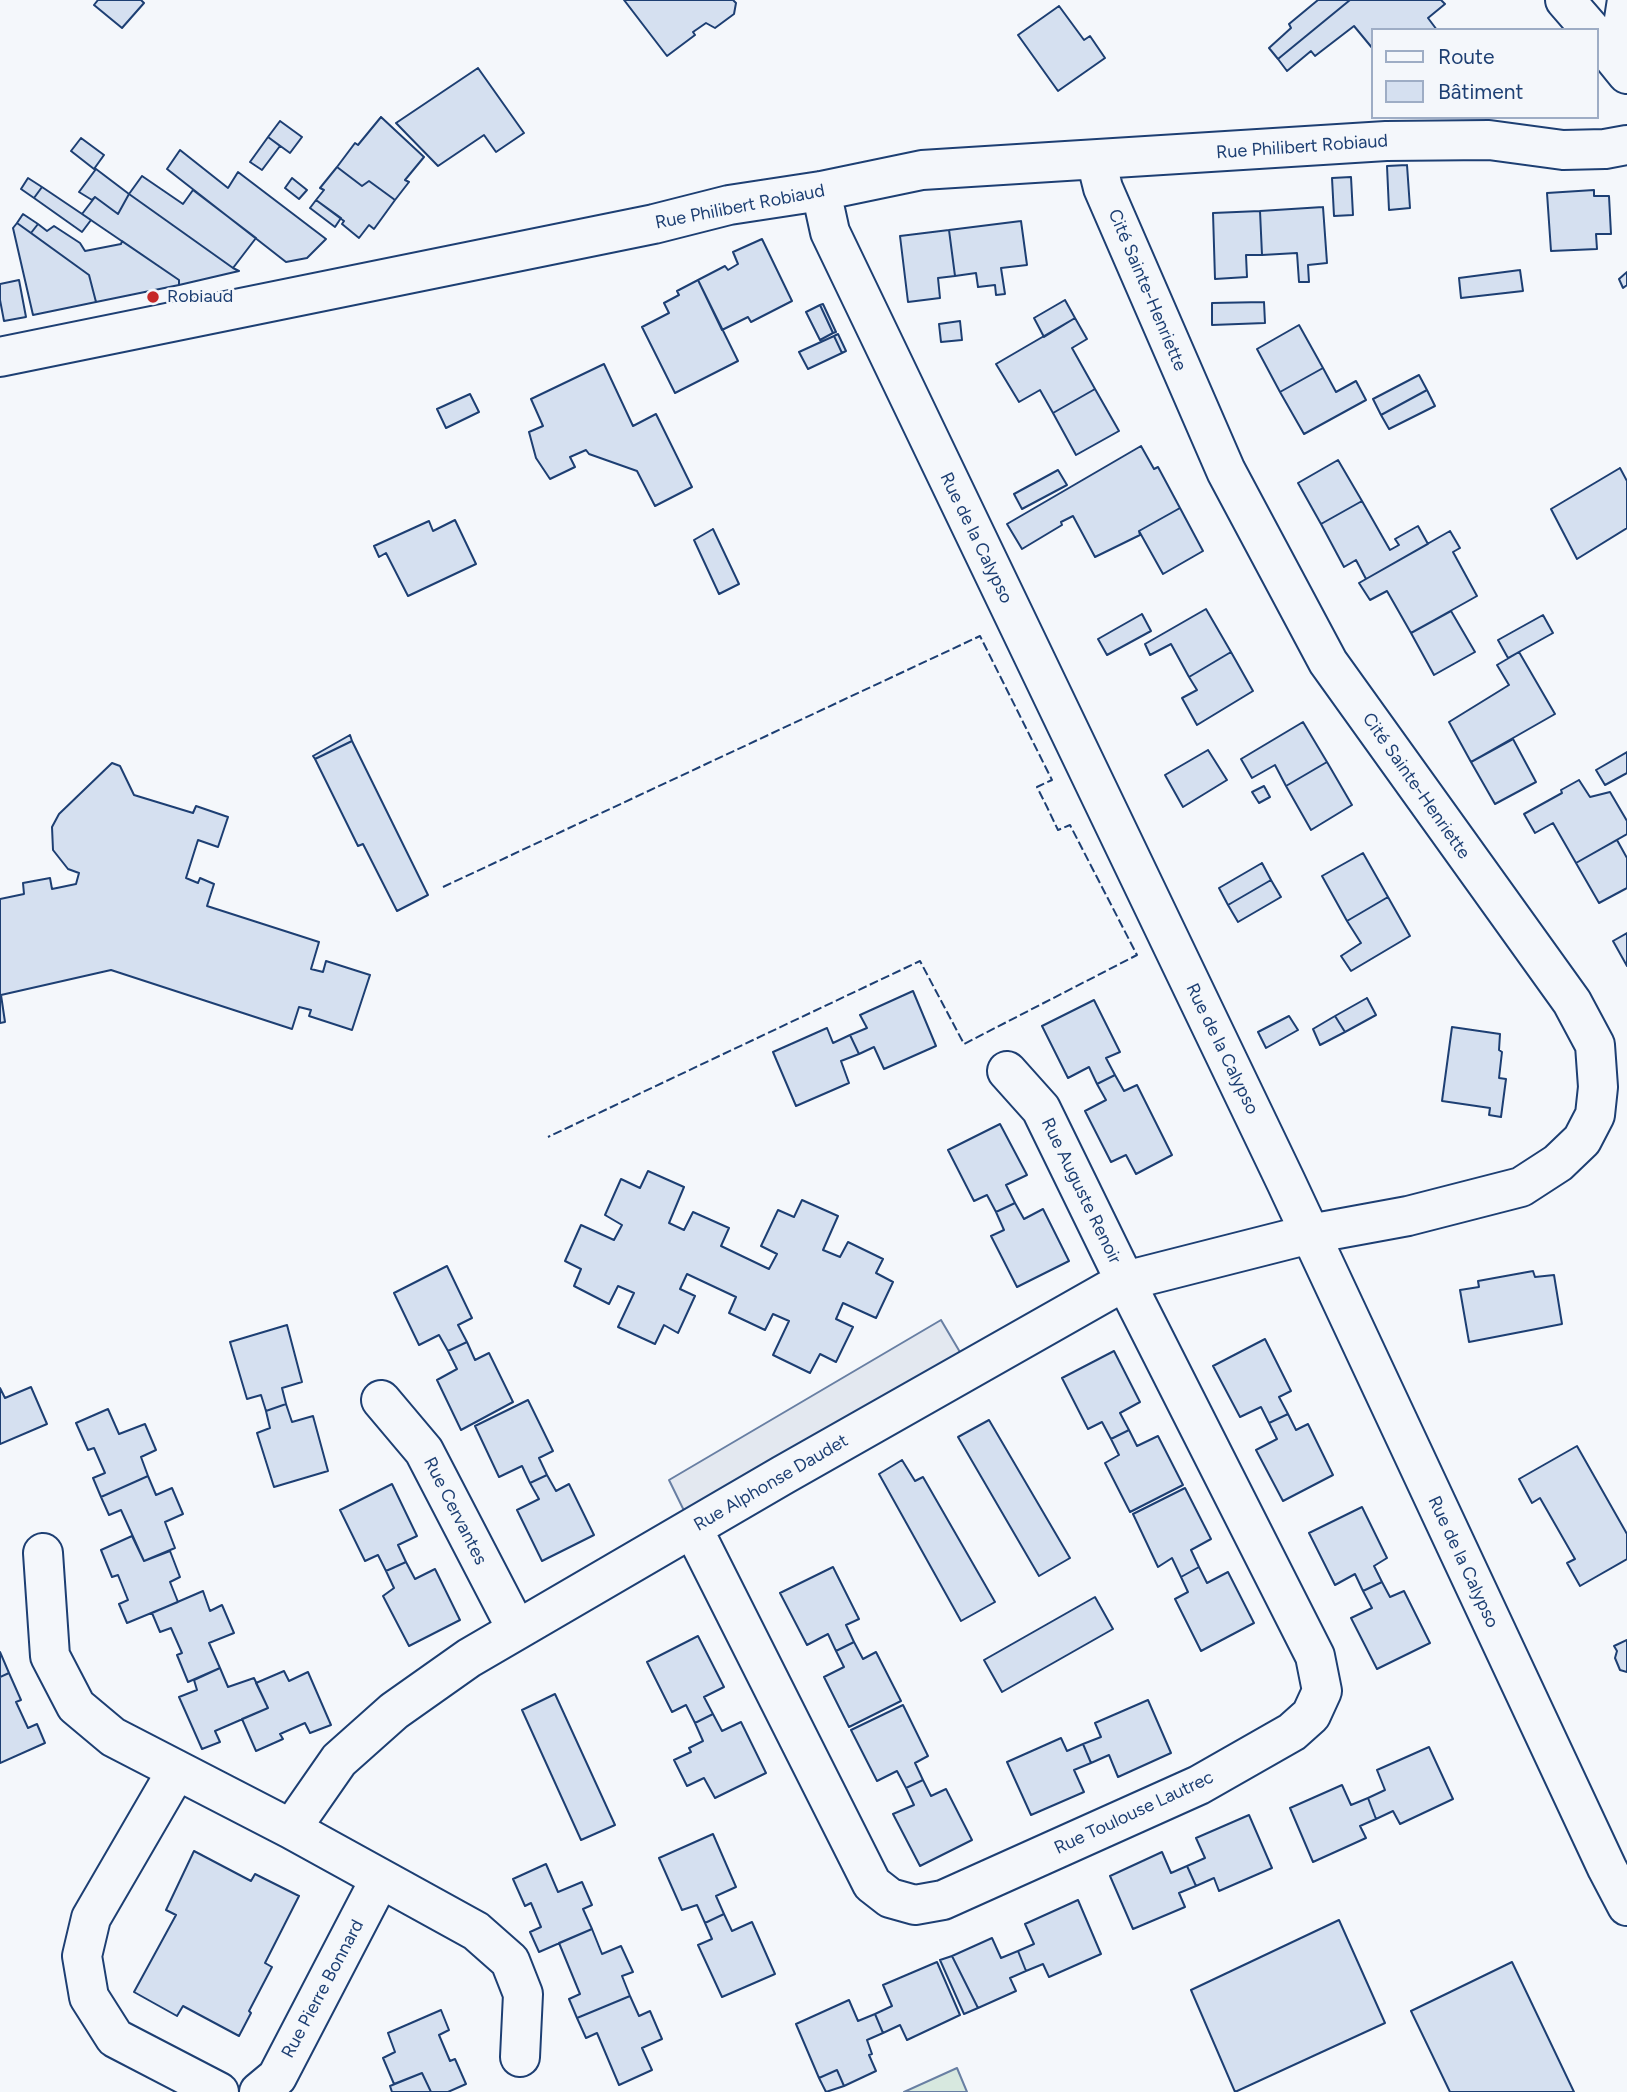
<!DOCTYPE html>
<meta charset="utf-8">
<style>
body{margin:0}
#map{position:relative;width:1627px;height:2092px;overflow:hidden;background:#f4f7fb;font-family:Figtree,sans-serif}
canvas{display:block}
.legend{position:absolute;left:1371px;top:28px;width:228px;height:91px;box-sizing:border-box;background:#f4f7fb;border:2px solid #9eadc5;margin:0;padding:9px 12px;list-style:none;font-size:21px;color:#1d3f73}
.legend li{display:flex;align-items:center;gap:14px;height:35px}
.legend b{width:35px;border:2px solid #9eadc5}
</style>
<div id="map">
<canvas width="1627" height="2092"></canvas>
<ul class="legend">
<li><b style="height:9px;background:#f4f7fb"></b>Route</li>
<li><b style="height:19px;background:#d5e0f0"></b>Bâtiment</li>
</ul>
</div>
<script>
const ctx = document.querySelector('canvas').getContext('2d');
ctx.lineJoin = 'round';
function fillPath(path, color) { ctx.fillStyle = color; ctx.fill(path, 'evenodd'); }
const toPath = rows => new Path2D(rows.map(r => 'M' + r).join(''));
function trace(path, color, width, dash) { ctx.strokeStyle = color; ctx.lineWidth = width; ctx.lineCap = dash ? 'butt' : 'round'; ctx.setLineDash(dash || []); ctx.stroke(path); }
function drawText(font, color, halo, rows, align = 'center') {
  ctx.font = font + ' Figtree,sans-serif'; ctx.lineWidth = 5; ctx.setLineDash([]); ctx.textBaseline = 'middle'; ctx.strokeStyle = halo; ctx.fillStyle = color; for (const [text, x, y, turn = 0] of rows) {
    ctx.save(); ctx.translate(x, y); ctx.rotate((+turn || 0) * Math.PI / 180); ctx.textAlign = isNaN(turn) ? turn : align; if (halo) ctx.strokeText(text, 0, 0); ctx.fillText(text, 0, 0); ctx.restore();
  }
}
const green = toPath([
 [957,2068,967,2092,904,2092,957,2068]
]);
fillPath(green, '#d7e8df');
trace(green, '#687fa3', 2);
const parking = toPath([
 [941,1320,970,1369,693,1529,669,1480,941,1320]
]);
fillPath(parking, '#e3e8f0');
trace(parking, '#687fa3', 2);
const building = toPath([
 [98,0,141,0,144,3,122,28,94,5,98,0],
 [624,0,733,0,736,3,734,14,715,28,706,23,693,32,695,35,667,56,624,0],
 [1318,0,1350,0,1278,59,1269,48,1291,28,1289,24,1318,0],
 [1350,0,1441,0,1445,4,1428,18,1437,30,1373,30,1373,49,1354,26,1315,56,1311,51,1287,71,1278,59,1350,0],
 [1059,6,1084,40,1090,36,1105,58,1058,91,1018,35,1059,6],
 [478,68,524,133,496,152,484,135,438,166,396,123,478,68],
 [381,117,424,157,405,180,409,182,395,200,369,181,362,186,337,167,355,143,358,145,381,117],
 [280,121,302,137,290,153,268,137,280,121],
 [268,137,280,146,262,170,250,162,268,137],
 [81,138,104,155,94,169,71,151,81,138],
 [180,150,228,188,238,172,326,239,307,258,286,262,167,169,180,150],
 [1407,165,1410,208,1389,210,1387,166,1407,165],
 [337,167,362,186,369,181,395,200,374,229,369,225,359,238,342,224,344,221,316,200,324,190,320,188,337,167],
 [96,169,129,194,118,214,95,197,92,200,79,192,96,169],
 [142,176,183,204,193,190,256,238,233,268,129,194,142,176],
 [1351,177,1353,215,1334,216,1332,178,1351,177],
 [28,178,42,187,34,198,21,189,28,178],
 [292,178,307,190,299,199,285,188,292,178],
 [42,187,91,220,82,232,34,198,42,187],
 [1594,190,1594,196,1609,196,1611,234,1596,234,1597,249,1551,251,1547,193,1594,190],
 [129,194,233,268,239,271,179,285,179,280,82,214,95,197,118,214,129,194],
 [316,200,341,218,335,227,310,208,316,200],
 [1323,207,1327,263,1308,265,1309,282,1299,282,1297,253,1262,255,1260,211,1323,207],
 [1260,211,1262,255,1246,255,1247,277,1215,279,1213,213,1260,211],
 [23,214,38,224,31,233,17,223,23,214],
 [1021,221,1027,265,1001,268,1005,294,996,295,995,285,978,287,976,273,955,276,949,230,1021,221],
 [17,223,89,275,96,302,33,315,13,228,17,223],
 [38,224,47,231,54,226,80,243,85,251,121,244,122,241,179,280,179,285,96,302,89,275,31,233,38,224],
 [949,230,955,276,938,278,940,298,908,302,900,236,949,230],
 [762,239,792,301,751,322,748,317,722,330,698,280,725,266,728,270,738,264,733,252,762,239],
 [1520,270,1523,291,1461,298,1459,278,1520,270],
 [1627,272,1627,285,1623,288,1619,279,1627,272],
 [19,280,26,317,4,321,0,300,0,284,19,280],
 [698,280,738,361,675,393,642,327,669,313,664,303,679,295,677,291,698,280],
 [1065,300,1075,318,1044,337,1034,318,1065,300],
 [1264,302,1265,323,1212,325,1212,303,1264,302],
 [823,304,836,332,833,333,820,305,823,304],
 [820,305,833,333,820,340,806,312,820,305],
 [1075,318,1087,339,1072,348,1095,389,1053,413,1040,390,1019,402,996,364,1075,318],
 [960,321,962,340,941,342,939,324,960,321],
 [1299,325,1323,368,1280,392,1257,349,1299,325],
 [838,334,846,351,842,353,834,336,838,334],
 [834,336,842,353,808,369,799,352,834,336],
 [604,364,633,426,656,414,692,487,655,506,637,471,589,454,586,450,570,457,575,467,550,479,536,458,529,432,543,426,531,399,604,364],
 [1323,368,1336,392,1356,381,1366,400,1304,434,1280,392,1323,368],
 [1419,375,1427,390,1381,415,1373,399,1419,375],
 [1095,389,1119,431,1076,455,1053,413,1095,389],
 [1427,390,1435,406,1389,429,1381,415,1427,390],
 [470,394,479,412,446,428,437,409,470,394],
 [1141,446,1154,469,1158,467,1180,508,1139,531,1140,535,1095,557,1073,516,1061,522,1062,525,1022,549,1007,524,1141,446],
 [1338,460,1362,501,1321,524,1298,483,1338,460],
 [1620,468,1627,481,1627,528,1577,559,1551,509,1620,468],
 [1058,470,1067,485,1022,509,1014,494,1058,470],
 [1362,501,1390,550,1399,545,1395,539,1418,526,1428,544,1366,579,1356,560,1344,567,1321,524,1362,501],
 [1180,508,1203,551,1163,574,1139,531,1180,508],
 [455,520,476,564,408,596,386,553,379,557,374,546,429,521,433,531,455,520],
 [713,529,739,584,719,594,694,540,713,529],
 [1450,531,1460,548,1453,552,1477,596,1411,633,1387,591,1370,600,1359,583,1450,531],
 [1206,609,1231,652,1189,677,1171,644,1150,655,1145,644,1206,609],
 [1451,611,1475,652,1434,675,1411,633,1451,611],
 [1142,614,1151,631,1107,655,1098,639,1142,614],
 [1543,615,1553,633,1508,658,1498,640,1543,615],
 [1231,652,1253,691,1197,725,1182,698,1197,690,1189,677,1231,652],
 [1519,652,1555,714,1471,762,1449,722,1509,685,1497,665,1519,652],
 [1303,722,1327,762,1286,786,1275,765,1252,778,1241,759,1303,722],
 [350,735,352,741,315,759,313,756,350,735],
 [1513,739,1536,782,1495,804,1471,762,1513,739],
 [352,741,428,895,397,911,363,844,358,846,315,759,352,741],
 [1208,750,1227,780,1183,807,1165,775,1208,750],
 [1627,752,1627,773,1605,785,1596,770,1627,752],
 [1327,762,1352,805,1311,830,1286,786,1327,762],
 [112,763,120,766,134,795,193,813,196,806,228,817,218,847,198,840,186,878,198,883,200,878,214,884,207,906,319,942,311,969,323,972,326,961,370,975,352,1030,309,1016,311,1010,299,1007,292,1029,111,970,1,995,5,1022,0,1023,0,899,24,894,23,883,50,878,52,889,76,884,79,873,68,869,53,850,52,827,59,814,112,763],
 [1579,780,1590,797,1610,792,1627,821,1627,834,1576,863,1553,823,1535,833,1524,814,1562,793,1561,790,1579,780],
 [1264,786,1270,797,1259,803,1252,792,1264,786],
 [1617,840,1627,858,1627,888,1599,903,1576,863,1617,840],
 [1363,853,1388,897,1347,921,1322,876,1363,853],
 [1262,863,1271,880,1228,905,1219,888,1262,863],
 [1271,880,1281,897,1238,922,1228,905,1271,880],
 [1388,897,1410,936,1351,971,1341,956,1361,943,1347,921,1388,897],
 [1627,933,1627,966,1613,941,1627,933],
 [913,991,936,1046,884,1069,874,1047,859,1054,850,1035,867,1028,860,1015,913,991],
 [1367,998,1376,1015,1345,1032,1335,1016,1367,998],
 [1094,1000,1120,1052,1106,1058,1115,1075,1097,1084,1089,1067,1068,1078,1042,1026,1094,1000],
 [1289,1016,1298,1030,1266,1048,1258,1032,1289,1016],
 [1335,1016,1345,1032,1320,1045,1313,1029,1335,1016],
 [1452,1027,1500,1034,1499,1050,1502,1052,1499,1078,1506,1079,1501,1117,1489,1115,1490,1108,1442,1101,1452,1027],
 [827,1028,833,1043,850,1035,859,1054,841,1061,849,1083,796,1106,773,1052,827,1028],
 [1115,1075,1124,1091,1137,1085,1172,1155,1136,1174,1126,1155,1111,1162,1085,1111,1106,1100,1097,1084,1115,1075],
 [1000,1124,1027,1175,1006,1185,1015,1203,996,1212,987,1195,974,1201,948,1150,1000,1124],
 [648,1171,684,1187,669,1223,684,1230,693,1212,729,1228,721,1246,769,1269,777,1254,761,1246,778,1210,794,1217,802,1200,838,1216,823,1250,840,1257,848,1242,883,1259,876,1273,893,1282,876,1318,843,1303,836,1319,853,1327,836,1362,820,1354,810,1373,773,1355,789,1321,773,1314,765,1330,729,1313,736,1297,687,1274,680,1289,695,1296,678,1333,664,1325,655,1344,618,1327,634,1293,618,1286,609,1304,574,1286,581,1269,565,1261,581,1225,614,1240,622,1225,605,1215,621,1179,640,1188,648,1171],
 [1015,1203,1024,1219,1043,1209,1069,1261,1017,1287,991,1236,1004,1230,996,1212,1015,1203],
 [447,1266,472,1318,458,1325,467,1342,448,1351,439,1335,419,1345,394,1293,447,1266],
 [1533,1271,1535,1277,1554,1275,1562,1324,1469,1342,1460,1290,1479,1287,1478,1281,1533,1271],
 [287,1325,302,1382,282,1388,286,1404,266,1411,261,1395,247,1399,230,1342,287,1325],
 [1265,1339,1291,1391,1279,1397,1288,1414,1269,1423,1261,1407,1240,1417,1213,1366,1265,1339],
 [467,1342,475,1360,489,1353,513,1402,461,1430,437,1380,457,1369,448,1351,467,1342],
 [1114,1351,1140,1402,1120,1413,1129,1430,1111,1439,1102,1422,1088,1429,1062,1378,1114,1351],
 [31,1387,47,1424,0,1444,0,1388,5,1398,31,1387],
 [528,1400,553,1451,539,1458,547,1475,530,1483,522,1466,499,1477,475,1426,528,1400],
 [286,1404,292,1422,313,1416,328,1471,274,1487,257,1433,270,1428,266,1411,286,1404],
 [108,1409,119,1434,145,1424,156,1450,141,1457,148,1476,101,1497,93,1478,105,1473,94,1448,88,1450,76,1423,108,1409],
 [1288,1414,1296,1430,1308,1424,1333,1475,1283,1501,1256,1450,1277,1439,1269,1423,1288,1414],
 [989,1420,1070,1558,1039,1576,958,1437,989,1420],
 [1129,1430,1137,1446,1158,1436,1183,1485,1130,1512,1105,1463,1119,1455,1111,1439,1129,1430],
 [1577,1446,1627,1534,1627,1559,1580,1586,1567,1563,1575,1559,1540,1498,1532,1503,1519,1479,1577,1446],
 [902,1460,915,1481,923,1477,995,1602,961,1621,879,1474,902,1460],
 [547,1475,556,1491,569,1484,594,1535,542,1561,517,1510,539,1499,530,1483,547,1475],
 [148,1476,156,1495,172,1488,183,1514,165,1522,175,1548,144,1561,121,1510,109,1515,101,1497,148,1476],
 [392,1484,417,1536,398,1545,406,1562,386,1571,378,1555,365,1561,340,1510,392,1484],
 [1185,1488,1211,1539,1191,1550,1199,1567,1181,1577,1172,1558,1158,1567,1133,1514,1185,1488],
 [1362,1507,1387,1558,1374,1566,1382,1582,1363,1591,1355,1574,1335,1585,1309,1533,1362,1507],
 [132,1536,144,1561,170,1551,180,1577,170,1582,178,1602,127,1623,119,1604,128,1600,118,1575,112,1577,101,1550,132,1536],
 [406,1562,415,1579,435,1569,460,1620,409,1646,383,1596,394,1588,386,1571,406,1562],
 [833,1567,859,1619,846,1625,854,1642,836,1651,828,1634,807,1645,780,1593,833,1567],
 [1199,1567,1207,1583,1228,1572,1254,1623,1201,1651,1175,1599,1188,1592,1181,1577,1199,1567],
 [1382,1582,1390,1597,1404,1591,1430,1643,1377,1669,1351,1618,1372,1608,1363,1591,1382,1582],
 [203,1591,210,1611,222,1605,234,1633,209,1643,220,1668,188,1682,177,1655,182,1653,171,1628,160,1632,152,1613,203,1591],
 [1095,1597,1113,1629,1002,1692,984,1660,1095,1597],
 [698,1636,724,1687,704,1697,713,1714,695,1723,686,1705,672,1712,647,1662,698,1636],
 [1627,1640,1627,1672,1620,1670,1615,1658,1617,1651,1614,1646,1627,1640],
 [854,1642,863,1659,876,1652,901,1701,849,1727,824,1677,844,1667,836,1651,854,1642],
 [0,1652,9,1673,0,1677,0,1652],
 [220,1668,228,1687,254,1678,268,1708,215,1731,220,1742,202,1749,179,1697,197,1690,194,1680,220,1668],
 [284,1671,289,1681,308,1672,331,1725,310,1733,305,1723,280,1734,283,1739,256,1751,242,1719,268,1708,256,1683,284,1671],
 [9,1673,21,1700,16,1702,28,1728,37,1724,45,1743,0,1763,0,1677,9,1673],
 [555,1694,615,1825,581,1840,522,1710,555,1694],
 [1148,1700,1171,1753,1118,1777,1109,1755,1091,1763,1083,1744,1101,1737,1095,1723,1148,1700],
 [903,1705,928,1756,915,1763,923,1780,906,1788,897,1771,877,1781,851,1730,903,1705],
 [713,1714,722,1731,741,1722,766,1773,715,1798,704,1778,687,1786,674,1760,691,1752,689,1748,703,1741,695,1723,713,1714],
 [1061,1738,1067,1751,1083,1744,1091,1763,1074,1770,1084,1792,1031,1815,1007,1762,1061,1738],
 [1429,1747,1453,1799,1400,1824,1393,1811,1376,1819,1368,1798,1385,1790,1377,1770,1429,1747],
 [923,1780,931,1796,946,1789,972,1840,920,1866,893,1814,914,1805,906,1788,923,1780],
 [1342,1785,1351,1805,1368,1798,1376,1819,1360,1826,1366,1838,1313,1862,1290,1808,1342,1785],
 [1249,1815,1272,1868,1219,1891,1214,1878,1196,1886,1187,1866,1205,1858,1196,1838,1249,1815],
 [713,1834,736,1887,716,1896,724,1914,705,1923,697,1905,682,1910,659,1858,713,1834],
 [194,1851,251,1881,255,1874,299,1896,265,1963,272,1967,249,2011,251,2013,239,2036,183,2006,177,2016,134,1992,176,1915,166,1910,194,1851],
 [1162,1852,1171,1873,1187,1866,1196,1886,1179,1893,1185,1907,1133,1929,1110,1876,1162,1852],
 [546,1864,558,1892,582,1882,592,1905,583,1909,592,1929,539,1952,530,1932,541,1927,531,1903,525,1906,513,1879,546,1864],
 [1078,1900,1101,1954,1049,1977,1043,1964,1026,1971,1018,1951,1034,1944,1025,1924,1078,1900],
 [724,1914,732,1931,752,1922,775,1974,722,1997,698,1945,712,1939,705,1923,724,1914],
 [1339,1920,1385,2023,1235,2092,1191,1990,1339,1920],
 [592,1929,602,1954,621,1946,633,1972,622,1976,630,1996,577,2018,569,1999,580,1994,559,1943,592,1929],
 [992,1938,1001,1958,1018,1951,1026,1971,1010,1978,1016,1991,978,2008,952,1956,992,1938],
 [952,1956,978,2008,964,2014,940,1960,952,1956],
 [937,1962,960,2015,907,2040,900,2025,883,2033,875,2014,892,2006,883,1985,937,1962],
 [1512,1962,1574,2092,1450,2092,1411,2011,1512,1962],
 [630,1996,639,2016,650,2011,662,2039,642,2048,652,2070,619,2085,597,2033,586,2038,577,2018,630,1996],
 [849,2000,858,2021,875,2014,883,2033,867,2040,872,2054,869,2055,876,2071,844,2086,837,2070,819,2078,796,2024,849,2000],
 [441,2010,449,2030,439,2035,450,2061,455,2059,466,2084,448,2092,431,2092,422,2073,394,2084,383,2058,395,2052,388,2033,441,2010],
 [837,2070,844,2086,826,2092,819,2078,837,2070],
 [422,2073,431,2092,392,2092,390,2086,422,2073]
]);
fillPath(building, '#d5e0f0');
trace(building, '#1d3f73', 2);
const minor = toPath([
 [1622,32,1627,0],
 [821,191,830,232,1286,1182,1607,1868,1627,1906],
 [0,357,654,224,729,205,821,191,922,170,1386,141,1489,140,1563,150,1605,149,1627,145],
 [381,1400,424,1451,517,1630],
 [693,1529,872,1884,890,1898,915,1905,943,1900,1199,1785,1292,1732,1311,1715,1322,1691,1315,1656,1125,1281,1041,1109,1007,1071],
 [43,1553,50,1656,76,1706,113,1737,291,1829,476,1931,510,1961,523,1994,520,2057],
 [177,1770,91,1918,82,1956,89,1997,115,2038,219,2092],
 [291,1829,339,1760,394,1711,469,1658,783,1475,1125,1281,1310,1234,1408,1216,1521,1187,1558,1163,1582,1140,1595,1115,1598,1087,1595,1045,1572,1002,1328,662,1226,471,1103,188,1096,160],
 [259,2092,277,2077,380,1879]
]);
const major = toPath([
 [1565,0,1591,30],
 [1597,37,1627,74]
]);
trace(minor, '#1d3f73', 42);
trace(major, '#1d3f73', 42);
trace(minor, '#f4f7fb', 38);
trace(major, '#f4f7fb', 38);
trace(toPath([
 [443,887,980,636,1052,780,1037,787,1047,807,1058,830,1070,825,1137,955,964,1044,920,961,548,1137]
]), '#1d3f73', 2, [9, 3.5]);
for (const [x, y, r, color] of [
 [153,297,7,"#c62828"]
]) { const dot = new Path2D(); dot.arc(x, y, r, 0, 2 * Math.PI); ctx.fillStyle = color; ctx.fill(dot); trace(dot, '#f4f7fb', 2.5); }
drawText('18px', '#1d3f73', '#f4f7fb', [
 ["Rue Philibert Robiaud",1302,147,-4],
 ["Rue Philibert Robiaud",740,207,-11],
 ["Cité Sainte-Henriette",1147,290,67],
 ["Rue de la Calypso",976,538,64],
 ["Cité Sainte-Henriette",1416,786,55],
 ["Rue de la Calypso",1222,1049,64],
 ["Rue Auguste Renoir",1081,1191,64],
 ["Rue Alphonse Daudet",771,1483,-30],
 ["Rue Cervantes",455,1511,63],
 ["Rue de la Calypso",1463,1562,65],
 ["Rue Toulouse Lautrec",1134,1813,-25],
 ["Rue Pierre Bonnard",323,1989,-62]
]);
drawText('18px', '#1d3f73', '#f4f7fb', [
 ["Robiaud",167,297]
], 'left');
</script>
